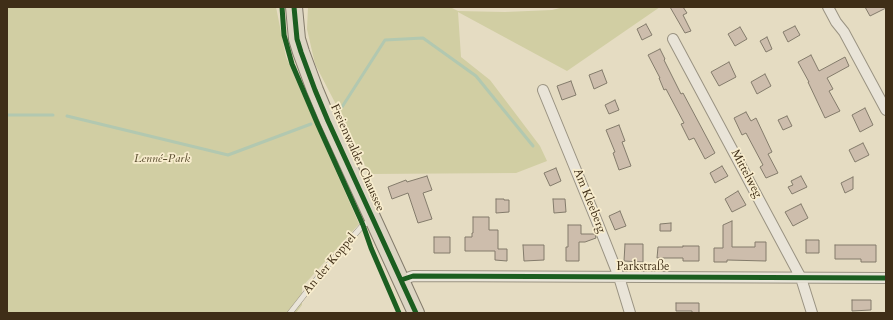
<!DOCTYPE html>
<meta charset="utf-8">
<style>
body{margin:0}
#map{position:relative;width:893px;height:320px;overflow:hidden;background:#e5dcc2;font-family:Cardo,serif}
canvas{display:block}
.frame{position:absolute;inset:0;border:8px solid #3f2e17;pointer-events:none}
</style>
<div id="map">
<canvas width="893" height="320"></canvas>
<div class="frame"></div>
</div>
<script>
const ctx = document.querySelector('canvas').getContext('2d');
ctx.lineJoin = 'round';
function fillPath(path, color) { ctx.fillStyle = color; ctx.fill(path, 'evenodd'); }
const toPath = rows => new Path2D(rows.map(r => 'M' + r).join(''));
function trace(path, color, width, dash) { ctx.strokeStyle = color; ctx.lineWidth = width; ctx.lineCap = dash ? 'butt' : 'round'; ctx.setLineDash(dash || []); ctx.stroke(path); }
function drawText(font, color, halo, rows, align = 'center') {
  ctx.font = font + ' Cardo,serif'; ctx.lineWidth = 3.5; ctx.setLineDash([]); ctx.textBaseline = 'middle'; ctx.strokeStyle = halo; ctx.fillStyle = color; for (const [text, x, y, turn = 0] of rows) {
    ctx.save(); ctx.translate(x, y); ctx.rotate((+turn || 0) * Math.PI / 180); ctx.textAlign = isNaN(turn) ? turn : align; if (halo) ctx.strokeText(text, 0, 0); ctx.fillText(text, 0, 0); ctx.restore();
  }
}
fillPath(toPath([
 [7,7,276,7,286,57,359,224,302,287,302,305,296,313,7,313],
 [308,7,450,7,458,11,505,12,552,10,564,7,660,7,567,71,458,12,461,57,490,80,540,146,547,161,516,173,369,174,342,116,315,64,307,29]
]), '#d1cea3');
trace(toPath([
 [342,107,385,40,423,38,476,76,533,146],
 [7,115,53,115],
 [67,116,228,155,311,124]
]), '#b2c8b0', 3);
const building = toPath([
 [670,7,683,7,687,13,683,15,691,31,685,33,670,7],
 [865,7,886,7,886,8,870,16,865,7],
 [646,24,652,35,642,40,637,29,646,24],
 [795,26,800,35,788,42,783,32,795,26],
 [740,27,747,39,735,46,728,34,740,27],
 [767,37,772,49,766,52,760,41,767,37],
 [660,49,665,59,664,60,681,94,683,93,715,153,705,159,694,138,689,140,681,124,684,123,666,89,664,90,659,78,660,78,648,55,660,49],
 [811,55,819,71,845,57,849,66,827,78,833,89,829,91,840,111,825,118,808,82,809,82,798,62,811,55],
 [729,62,736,77,719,86,711,72,729,62],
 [602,70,607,83,594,89,589,75,602,70],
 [765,74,771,86,757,94,751,82,765,74],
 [571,81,576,95,562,100,557,86,571,81],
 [615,100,619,110,609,114,605,105,615,100],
 [865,108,873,125,860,132,852,115,865,108],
 [746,112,751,121,756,118,772,152,768,154,778,173,766,178,760,167,763,165,746,133,742,135,734,118,746,112],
 [787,116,792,126,783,130,778,120,787,116],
 [619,125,625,141,622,142,631,166,619,170,613,153,615,152,606,130,619,125],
 [863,143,869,155,855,162,849,150,863,143],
 [722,166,728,176,715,183,710,173,722,166],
 [556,168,561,181,550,186,544,173,556,168],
 [427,176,432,190,423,193,432,219,418,223,408,193,392,199,388,187,406,180,407,182,427,176],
 [801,176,807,187,792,194,788,187,793,185,791,181,801,176],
 [853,177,853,189,845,193,841,183,853,177],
 [738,191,746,205,732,212,725,199,738,191],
 [496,199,504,199,504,200,509,200,509,212,496,213,496,199],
 [553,199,565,199,566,212,554,213,553,199],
 [801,204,808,218,793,226,785,212,801,204],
 [620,211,626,226,615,230,609,216,620,211],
 [473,217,489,217,489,230,498,230,498,249,507,249,507,261,495,260,495,251,465,251,465,237,472,237,472,233,473,233,473,217],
 [732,221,732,247,755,247,755,242,766,242,766,261,727,260,727,262,714,262,714,248,723,248,723,225,732,221],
 [671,223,671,231,660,231,660,224,671,223],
 [568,225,581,225,581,234,595,234,596,238,585,242,579,242,579,261,566,261,566,247,568,247,568,225],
 [434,237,450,237,450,253,434,253,434,237],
 [806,240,819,240,819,253,806,253,806,240],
 [625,244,643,244,643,262,624,261,625,244],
 [523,245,544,245,544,260,524,261,523,245],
 [835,245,876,245,876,262,861,262,861,259,835,259,835,245],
 [683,246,699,246,699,261,683,261,683,258,657,258,658,247,683,247,683,246],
 [852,300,871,300,871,310,852,311,852,300],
 [676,303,699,303,699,313,692,313,692,311,676,311,676,303]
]);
fillPath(building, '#cdbdac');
trace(building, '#837b6b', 1);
const lane = toPath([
 [290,313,323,271,363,225,371,221]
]);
const street = toPath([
 [828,7,836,22,844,32,886,110],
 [673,39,801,278,812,313],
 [543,90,598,224,619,277,630,313],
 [401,280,413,276,886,278]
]);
const primary = toPath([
 [294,7,297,39,301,52,315,90,328,121,416,313]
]);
trace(lane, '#9a9382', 6);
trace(street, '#9a9382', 12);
trace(primary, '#837b6b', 18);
trace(lane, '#e9e4d8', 5);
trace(street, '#e9e4d8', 10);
trace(primary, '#dcd5c3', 16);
trace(toPath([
 [282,7,284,35,292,64,318,125,363,225,371,248,399,313],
 [294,7,297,39,301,52,315,90,328,121,416,313],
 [401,280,413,276,886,278]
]), '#1b5e20', 5);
drawText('12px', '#3f2e17', '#f8edce', [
 ["Freienwalder Chaussee",357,158,66],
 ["Mittelweg",746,174,62],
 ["Am Kleeberg",589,201,68],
 ["An der Koppel",330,264,-50],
 ["Parkstraße",643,267]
]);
drawText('italic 12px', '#594c2e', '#f8edce', [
 ["Lenné-Park",162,159]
]);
</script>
